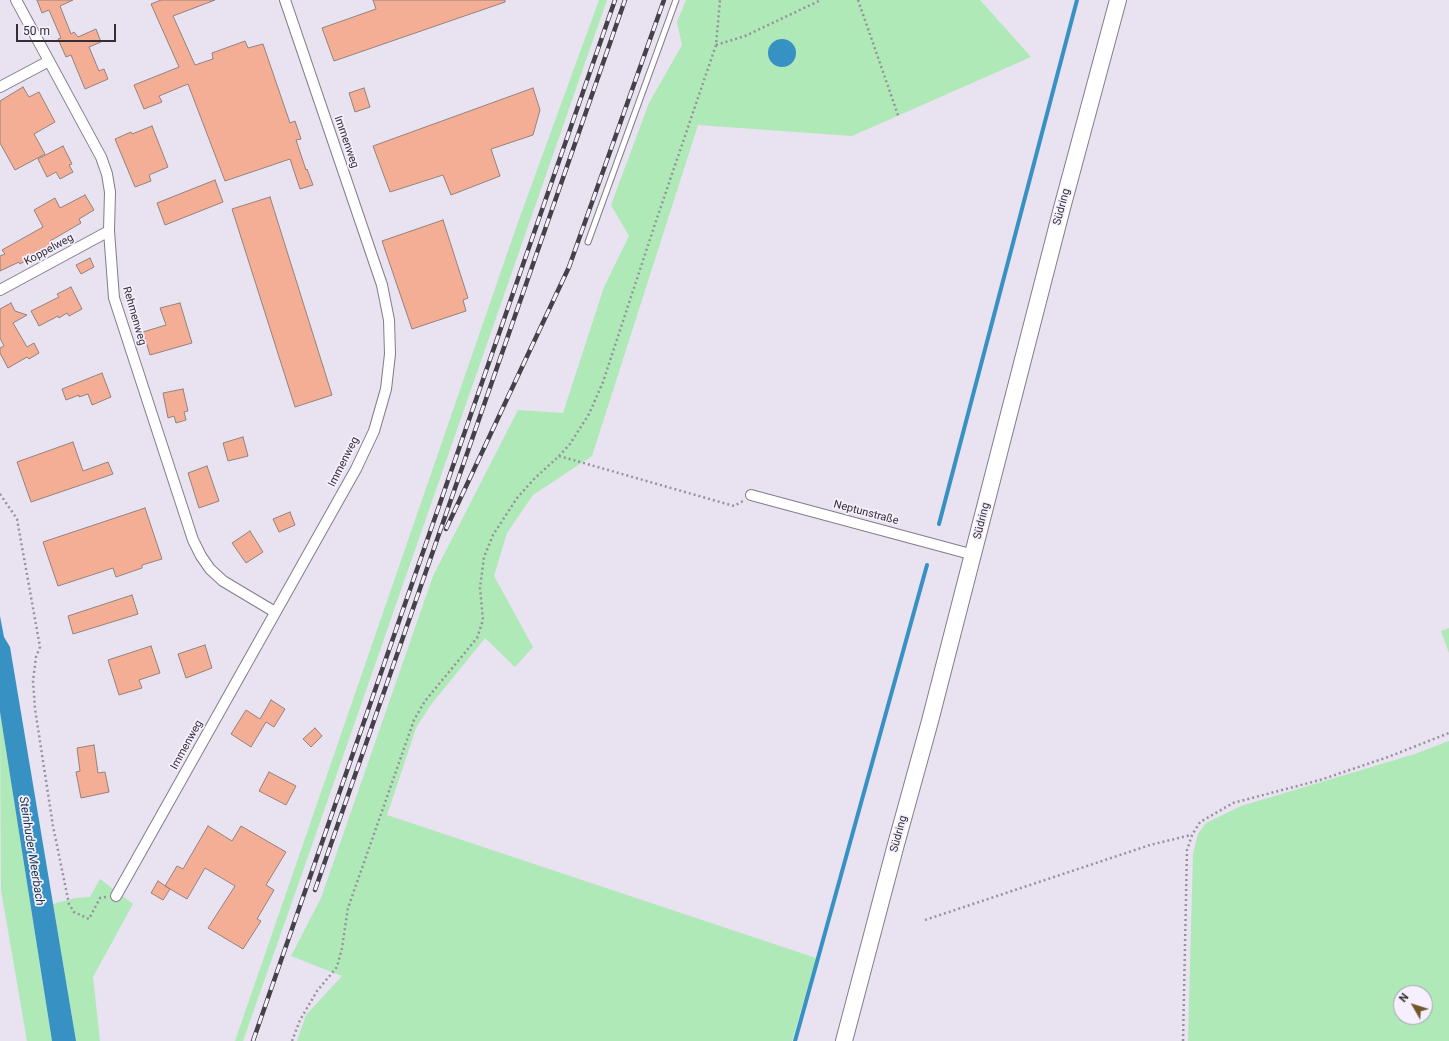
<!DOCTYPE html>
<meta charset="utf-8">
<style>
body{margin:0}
#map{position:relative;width:1449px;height:1041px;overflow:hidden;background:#e9e2f0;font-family:Roboto,sans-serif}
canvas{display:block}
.north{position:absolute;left:1393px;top:985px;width:40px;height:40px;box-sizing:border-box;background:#f6effe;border:1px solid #a8a3ae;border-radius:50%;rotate:309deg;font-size:11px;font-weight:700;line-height:16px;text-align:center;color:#323035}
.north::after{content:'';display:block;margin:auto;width:14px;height:18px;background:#725729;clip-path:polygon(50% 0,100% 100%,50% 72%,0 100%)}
.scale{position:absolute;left:16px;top:24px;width:100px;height:18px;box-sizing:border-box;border:2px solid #323035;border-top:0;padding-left:5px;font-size:12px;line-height:14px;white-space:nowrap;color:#323035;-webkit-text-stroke:3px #f6effe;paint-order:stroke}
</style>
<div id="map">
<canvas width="1449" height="1041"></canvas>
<div class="north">N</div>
<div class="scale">50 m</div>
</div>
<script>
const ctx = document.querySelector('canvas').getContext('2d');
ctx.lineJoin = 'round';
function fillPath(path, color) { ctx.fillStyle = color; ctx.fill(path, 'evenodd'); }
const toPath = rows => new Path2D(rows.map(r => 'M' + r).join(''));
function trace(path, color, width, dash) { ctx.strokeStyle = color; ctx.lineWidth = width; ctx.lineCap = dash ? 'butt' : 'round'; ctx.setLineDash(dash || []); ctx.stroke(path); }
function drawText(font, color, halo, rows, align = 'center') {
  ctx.font = font + ' Roboto,sans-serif'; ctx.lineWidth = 3.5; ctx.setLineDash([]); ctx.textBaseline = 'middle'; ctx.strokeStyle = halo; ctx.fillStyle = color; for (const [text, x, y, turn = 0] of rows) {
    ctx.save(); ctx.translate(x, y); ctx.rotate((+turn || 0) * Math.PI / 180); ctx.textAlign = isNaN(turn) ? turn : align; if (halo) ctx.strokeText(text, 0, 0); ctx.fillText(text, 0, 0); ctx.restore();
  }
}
fillPath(toPath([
 [599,0,607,0,304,868,243,1041,235,1041,517,225],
 [686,0,980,0,1031,57,852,136,698,125,592,456,533,495,507,533,494,576,533,647,515,667,485,638,430,706,416,728,387,815,816,958,792,1041,297,1041,306,1015,342,976,291,956,321,898,433,576,518,410,563,413,604,287,629,236,611,205,649,103,682,45,677,22],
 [1449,628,1449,653,1441,631],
 [0,712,52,1041,27,1041,1,890],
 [1449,741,1449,1041,1188,1041,1193,854,1198,834,1206,823,1241,806,1415,754],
 [1401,993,1425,993,1425,1017,1401,1017],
 [100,879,133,904,93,977,100,1041,76,1041,53,904,75,898,90,897]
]), '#aee9b7');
fillPath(toPath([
 '768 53a14 14 0 1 1 28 0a14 14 0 1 1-28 0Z',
 [0,616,4,637,10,647,76,1041,52,1041,0,712]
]), '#3792c3');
trace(toPath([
 [939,524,1077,0],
 [795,1041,927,565]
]), '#3792c3', 4);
const building = toPath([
 [37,0,73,0,60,6,71,34,74,32,78,37,96,29,101,42,89,47,99,71,104,69,108,79,85,89,71,55,66,57,58,39,61,38,49,10,42,13,37,0],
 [161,0,215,0,173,16,195,65,213,59,212,53,245,41,248,48,263,44,290,123,295,121,301,139,296,140,306,170,307,169,313,185,300,189,290,159,225,181,188,84,159,96,162,102,144,109,134,85,179,67,151,4,161,0],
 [373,0,505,0,505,2,334,61,322,28,376,9,373,0],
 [23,87,29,97,39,92,55,122,34,134,45,154,15,170,0,143,0,101,23,87],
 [364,88,370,107,355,112,349,93,364,88],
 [533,88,540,110,533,135,491,149,500,176,451,195,443,175,390,192,373,146,533,88],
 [152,126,168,167,149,175,151,181,135,187,115,139,131,132,132,134,152,126],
 [63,146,72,164,69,165,73,172,60,179,56,172,47,177,38,159,63,146],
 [215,180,223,202,165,225,157,203,215,180],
 [85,195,94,210,79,219,81,223,50,241,52,245,20,264,19,262,0,271,0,256,5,254,2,250,43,227,34,210,55,198,60,208,85,195],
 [270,197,332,395,295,407,232,209,270,197],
 [443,220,468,298,463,300,466,311,412,329,382,241,443,220],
 [90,258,94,267,81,274,76,265,90,258],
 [71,287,82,309,69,316,67,313,59,318,58,316,39,326,31,311,59,297,57,294,71,287],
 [11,303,15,311,27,315,13,323,27,347,34,343,39,353,29,359,27,357,8,368,0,353,0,348,4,346,0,338,0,309,11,303],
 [180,303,192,343,150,355,143,332,166,325,160,308,180,303],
 [102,373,111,397,92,405,88,394,79,397,79,395,66,400,62,389,102,373],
 [183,389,188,411,184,412,186,420,176,423,174,416,168,418,163,393,183,389],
 [243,437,248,456,228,461,223,443,243,437],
 [73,442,83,471,108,462,113,474,31,502,17,462,73,442],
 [207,466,219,501,199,508,188,473,207,466],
 [145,508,162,559,142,565,142,568,116,577,113,568,58,586,43,542,145,508],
 [290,512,295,525,279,532,273,519,290,512],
 [250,531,263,552,246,563,232,543,250,531],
 [132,595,138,614,73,634,68,616,132,595],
 [205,645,212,668,186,678,178,654,205,645],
 [151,646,160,673,139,680,142,688,119,695,108,660,151,646],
 [271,700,285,709,274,727,266,722,251,747,231,734,246,710,260,719,271,700],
 [315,728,322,736,311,747,303,739,315,728],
 [94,745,98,773,105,772,109,792,81,798,76,772,80,771,77,748,94,745],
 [269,772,296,786,286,805,259,791,269,772],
 [208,826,232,841,241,826,286,852,266,885,274,890,257,919,261,921,243,949,208,928,235,886,205,868,187,899,165,886,177,866,183,869,208,826],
 [158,881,170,889,163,900,151,893,158,881]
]);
fillPath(building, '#f4ae95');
trace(building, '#92827d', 1);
const service = toPath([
 [588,242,676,0]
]);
const minor = toPath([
 [16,0,101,157,107,174,110,192,109,231,114,298,193,540,201,556,210,569,223,581,275,612],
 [0,87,49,61],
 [0,290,109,231],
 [751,495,974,555],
 [116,896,356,469,374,431,386,389,390,354,389,320,382,285,285,0]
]);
const primary = toPath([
 [844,1041,895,848,930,721,1062,208,1118,0]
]);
trace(service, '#837d8a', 7);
trace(minor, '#837d8a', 12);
trace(primary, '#837d8a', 18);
trace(toPath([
 [858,0,899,118],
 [716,45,745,36,821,0],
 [559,456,734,506,743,501],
 [0,494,17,519,40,647,36,657,33,681,35,709,53,826,69,904,74,912,89,919,100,898,106,897],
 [925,920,1150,845,1191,835],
 [292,1041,300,1020,317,991,337,967,342,948,348,908,414,720,425,701,477,638,483,620,480,588,484,557,493,535,517,498,534,479,559,456,570,444,589,414,603,382,655,224,716,45,720,0],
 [1183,1041,1187,850,1192,835,1200,822,1233,803,1320,780,1388,757,1449,733]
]), '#97929c', 2.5, [2, 3]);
trace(service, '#fff', 5);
trace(minor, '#fff', 10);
trace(primary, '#fff', 16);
const rail = toPath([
 [446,529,569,267,664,0],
 [315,890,625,0],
 [253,1041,615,0]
]);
trace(rail, '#444248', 4.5);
trace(rail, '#f6effe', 3, [9]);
drawText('11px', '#323035', '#f6effe', [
 ["Immenweg",346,142,71],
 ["Südring",1062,207,-75],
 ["Koppelweg",49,250,-28],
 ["Rehmenweg",134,316,74],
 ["Immenweg",344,462,-63],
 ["Neptunstraße",866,513,15],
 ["Südring",982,521,-76],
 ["Immenweg",187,745,-61],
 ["Südring",899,834,-75]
]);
drawText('italic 12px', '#0d3449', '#f6effe', [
 ["Steinhuder Meerbach",31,851,81]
]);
</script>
